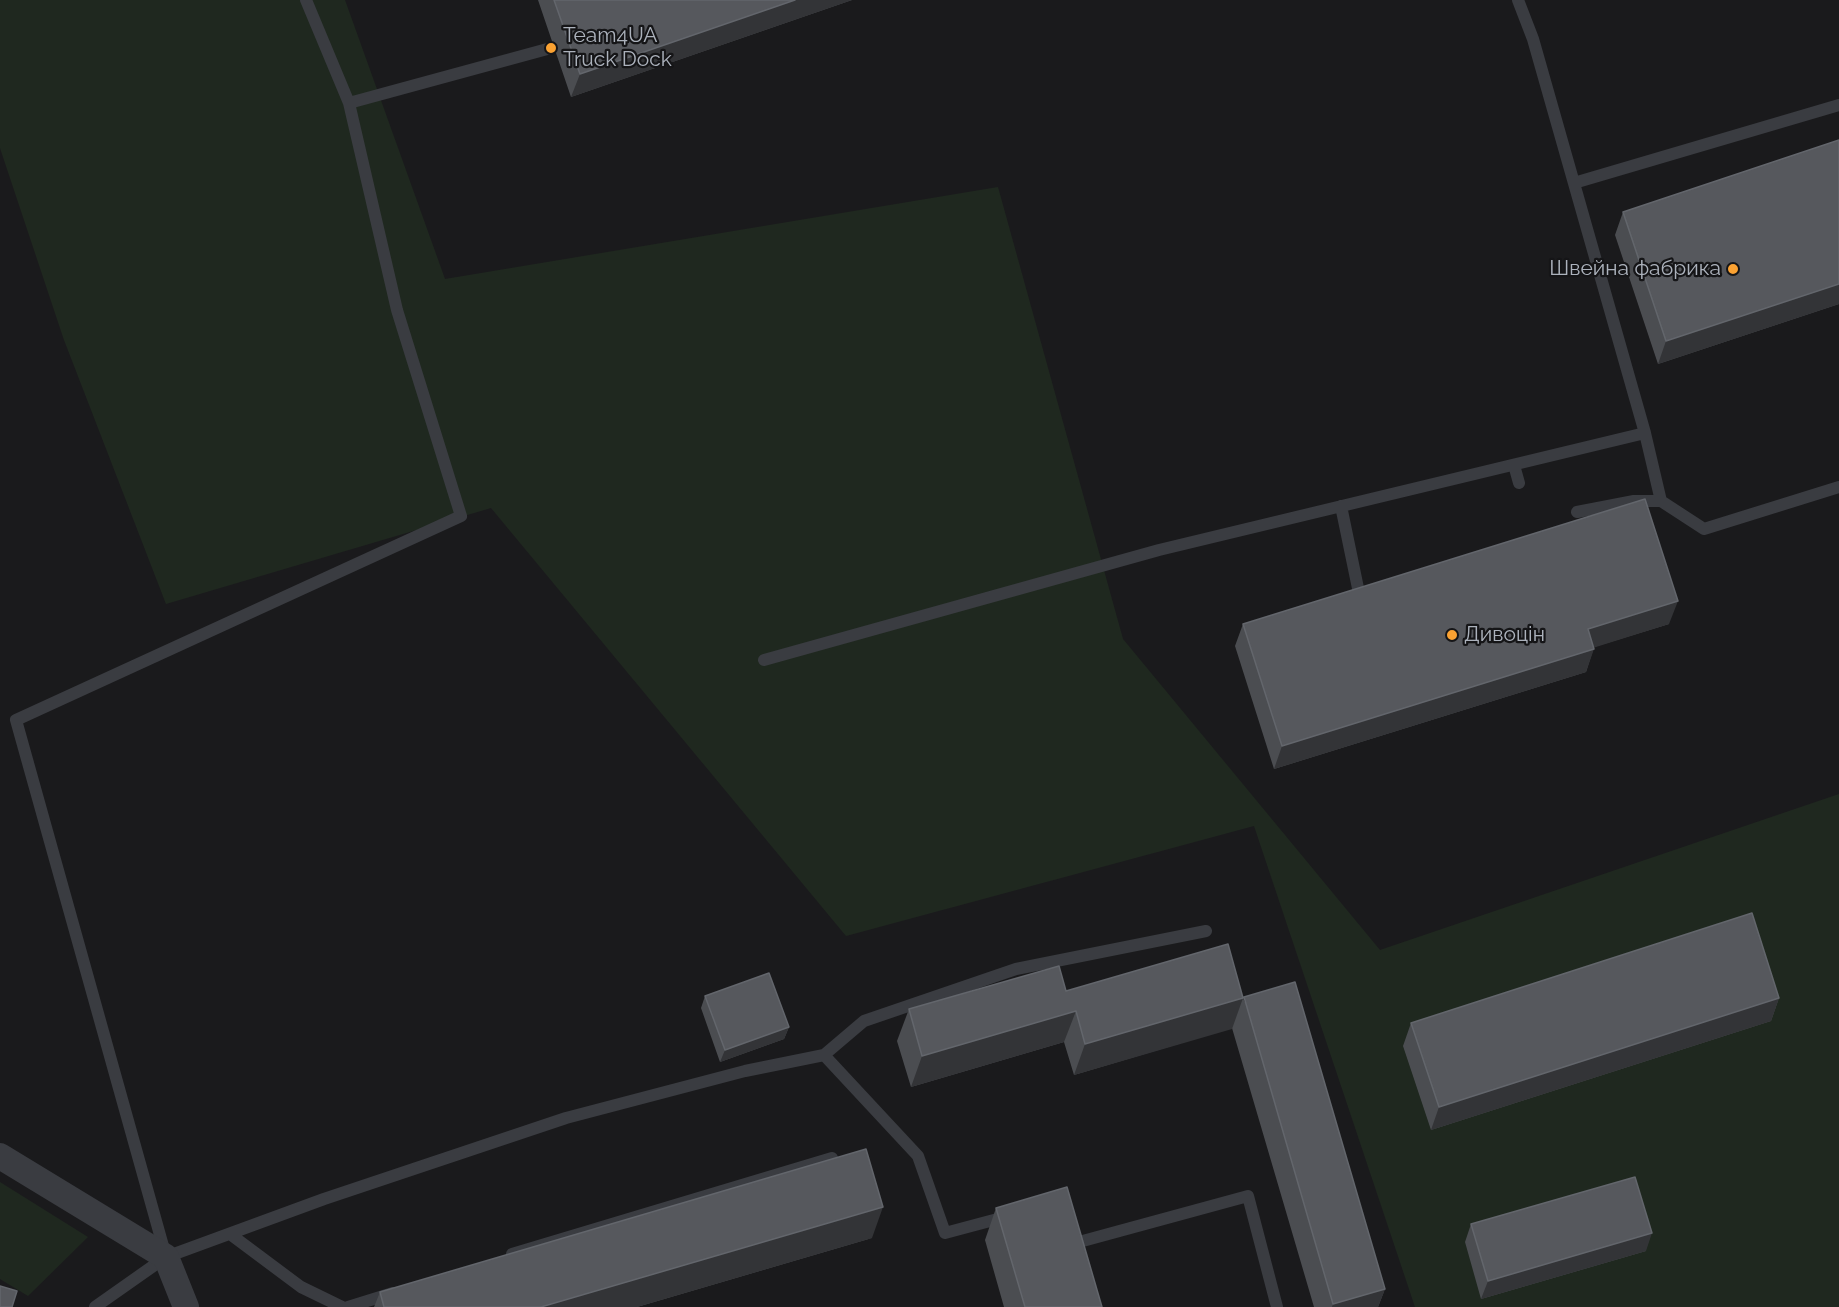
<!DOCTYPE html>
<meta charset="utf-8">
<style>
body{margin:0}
canvas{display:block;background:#1a1a1c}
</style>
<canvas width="1839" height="1307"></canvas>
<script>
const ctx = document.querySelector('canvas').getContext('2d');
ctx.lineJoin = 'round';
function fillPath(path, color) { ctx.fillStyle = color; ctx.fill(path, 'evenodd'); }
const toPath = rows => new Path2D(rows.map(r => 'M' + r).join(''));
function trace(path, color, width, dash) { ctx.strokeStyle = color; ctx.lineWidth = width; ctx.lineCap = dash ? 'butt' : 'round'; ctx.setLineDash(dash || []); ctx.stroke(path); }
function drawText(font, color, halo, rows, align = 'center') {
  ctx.font = font + ' Raleway,sans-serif'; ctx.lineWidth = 4.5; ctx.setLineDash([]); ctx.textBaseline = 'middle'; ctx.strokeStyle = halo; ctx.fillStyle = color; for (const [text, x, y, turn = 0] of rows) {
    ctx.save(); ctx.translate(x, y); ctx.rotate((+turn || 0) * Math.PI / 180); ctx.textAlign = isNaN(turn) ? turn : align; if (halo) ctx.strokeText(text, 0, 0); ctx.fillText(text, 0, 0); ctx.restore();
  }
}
fillPath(toPath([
 [0,0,345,0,445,279,998,187,1123,639,1380,950,1839,794,1839,1307,1415,1307,1254,826,846,936,491,508,166,604,64,340,0,148],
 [0,1182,88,1237,28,1296,0,1279]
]), '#1f281f');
trace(toPath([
 [306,0,349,103],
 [1518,0,1533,39,1645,433,1661,501,1704,529,1839,487],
 [1574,183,1839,105],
 [1514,465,1519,483],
 [1341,506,1359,593],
 [1577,512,1634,501,1661,501],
 [764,660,1159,550,1645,433],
 [824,1055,918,1156,945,1233,1005,1217],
 [230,1234,301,1287,342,1307],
 [1079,1242,1248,1196,1277,1307],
 [165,1253,16,720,461,516,397,310,349,103,551,48],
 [512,1254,832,1158],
 [95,1307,166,1257,324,1199,566,1118,745,1071,824,1055,864,1021,1016,969,1206,931],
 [348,1307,393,1293]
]), '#3a3c41', 12);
trace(toPath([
 [0,1156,166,1257,186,1307]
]), '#3a3c41', 26);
fillPath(toPath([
 [538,0,852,0,571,97],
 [1839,140,1839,304,1658,364,1615,235,1623,212],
 [1243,624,1669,624,1594,647,1586,672,1274,769,1235,646],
 [1066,991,1243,998,1385,1289,1378,1307,1314,1307,1232,1028,1074,1075,1064,1042,911,1087,897,1041,909,1009],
 [705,996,789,1027,784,1039,720,1062,701,1008],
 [1779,998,1771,1021,1431,1130,1403,1046,1411,1023],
 [996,1208,1102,1307,1004,1307,985,1240],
 [1471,1224,1646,1251,1481,1299,1465,1242],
 [872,1238,637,1307,374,1307,380,1292]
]), '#4b4d51');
fillPath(toPath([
 [795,0,852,0,571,97,580,74],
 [1839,284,1839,304,1658,364,1666,341],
 [1678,601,1669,624,1580,652,1588,629],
 [1594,649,1586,672,1274,769,1282,746],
 [1243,998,1232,1029,1074,1075,1085,1044],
 [1779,998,1771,1021,1431,1130,1439,1107],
 [1076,1011,1064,1042,911,1087,922,1056],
 [789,1027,784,1039,720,1062,725,1050],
 [883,1207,872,1238,637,1307,541,1307],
 [1652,1233,1646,1251,1481,1299,1488,1281],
 [1385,1289,1378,1307,1332,1307,1333,1304]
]), '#333437');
const building = toPath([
 [554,0,795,0,580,74,554,0],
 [1839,140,1839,284,1666,341,1623,212,1839,140],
 [1645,499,1678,601,1588,629,1594,649,1282,746,1243,624,1645,499],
 [1752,913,1779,998,1439,1107,1411,1023,1752,913],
 [1228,944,1243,998,1085,1044,1076,1011,922,1056,909,1009,1059,966,1066,991,1228,944],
 [769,973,789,1027,725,1050,705,996,769,973],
 [1295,982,1385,1289,1333,1304,1244,997,1295,982],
 [866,1149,883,1207,541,1307,384,1307,380,1292,866,1149],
 [1635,1177,1652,1233,1488,1281,1471,1224,1635,1177],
 [1067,1187,1102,1307,1025,1307,996,1208,1067,1187],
 [0,1286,17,1291,12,1307,0,1307,0,1286]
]);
fillPath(building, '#56585d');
trace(building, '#63666c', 1.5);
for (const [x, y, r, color] of [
 [551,48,6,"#fba232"],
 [1733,269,6,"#fba232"],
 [1452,635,6,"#fba232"]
]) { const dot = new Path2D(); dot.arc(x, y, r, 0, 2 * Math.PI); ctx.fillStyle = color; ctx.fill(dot); trace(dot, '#151517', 2); }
drawText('21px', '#acb2bc', '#151517', [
 ["Team4UA",563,36],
 ["Truck Dock",563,60],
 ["Швейна фабрика",1721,269,"right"],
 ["Дивоцін",1464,635]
], 'left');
</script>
